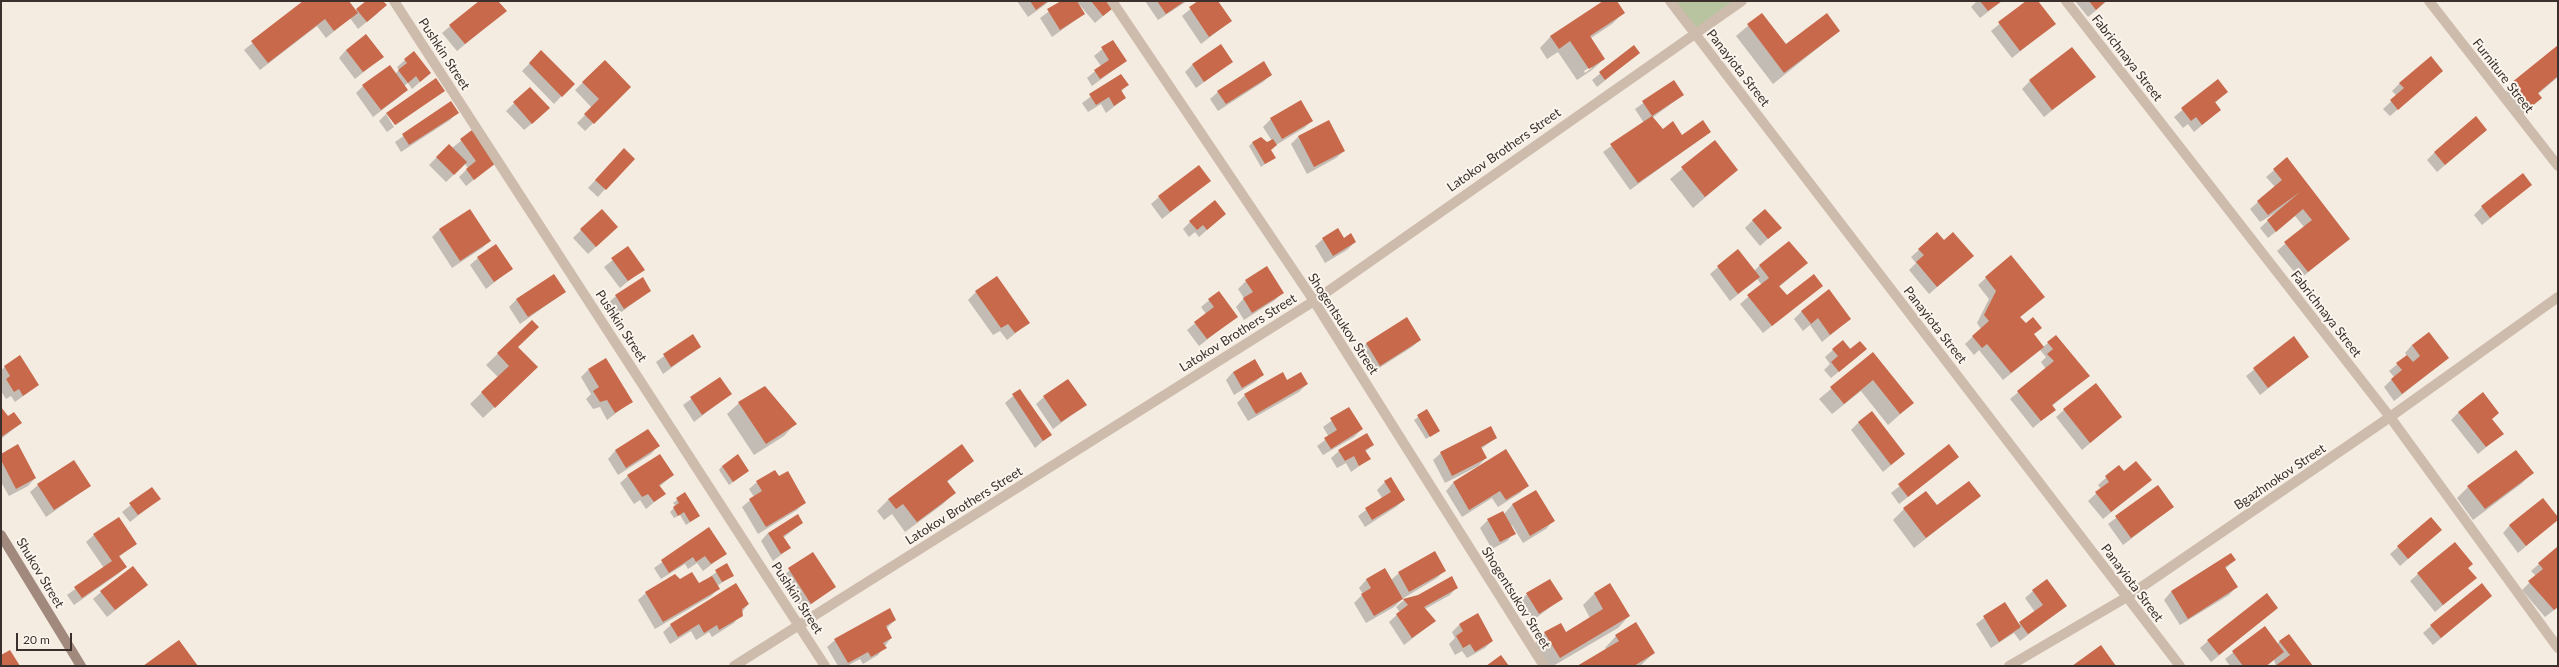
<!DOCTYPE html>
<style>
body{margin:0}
#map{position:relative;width:2559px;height:667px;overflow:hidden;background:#f4ebe1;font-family:Lato,sans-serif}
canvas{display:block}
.frame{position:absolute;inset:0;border:2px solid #3b302b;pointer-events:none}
.scale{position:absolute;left:16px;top:633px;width:56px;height:18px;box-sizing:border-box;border:2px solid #3b302b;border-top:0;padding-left:5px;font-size:12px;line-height:14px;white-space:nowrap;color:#3b302b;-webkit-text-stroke:3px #fbf5ee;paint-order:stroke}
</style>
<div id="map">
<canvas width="2559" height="667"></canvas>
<div class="frame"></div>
<div class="scale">20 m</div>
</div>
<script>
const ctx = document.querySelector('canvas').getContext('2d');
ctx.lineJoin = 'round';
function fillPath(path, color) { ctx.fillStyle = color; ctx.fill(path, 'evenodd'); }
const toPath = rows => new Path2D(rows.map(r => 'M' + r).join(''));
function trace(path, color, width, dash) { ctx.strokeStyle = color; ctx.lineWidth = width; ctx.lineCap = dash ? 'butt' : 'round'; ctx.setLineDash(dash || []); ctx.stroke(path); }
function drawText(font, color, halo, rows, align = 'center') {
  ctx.font = font + ' Lato,sans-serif'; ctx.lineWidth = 4; ctx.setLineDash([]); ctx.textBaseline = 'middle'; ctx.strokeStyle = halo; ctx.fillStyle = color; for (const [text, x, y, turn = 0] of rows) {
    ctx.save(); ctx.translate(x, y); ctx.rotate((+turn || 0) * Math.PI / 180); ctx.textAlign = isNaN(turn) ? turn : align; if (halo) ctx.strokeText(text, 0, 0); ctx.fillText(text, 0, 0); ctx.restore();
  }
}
fillPath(toPath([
 [1670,1,1742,1,1694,33]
]), '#b8c4a0');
fillPath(toPath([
 [305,1,347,1,355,11,368,1,382,1,378,13,358,29,350,18,326,38,317,26,260,70,244,50],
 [480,1,497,1,505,11,457,51,442,33],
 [1017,1,1050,1,1028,17],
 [1063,1,1105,1,1111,9,1095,23,1078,3,1084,14,1052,37,1040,18],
 [1145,1,1187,1,1158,20],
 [1200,1,1217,1,1231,21,1201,44,1182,16],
 [1605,1,1616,1,1623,13,1612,24,1591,38,1604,59,1592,70,1577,80,1558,52,1547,59,1540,48,1551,36],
 [1592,66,1592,68,1585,73,1584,71],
 [1977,1,2002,1,1980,18,1971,7],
 [2027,1,2037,1,2054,24,2012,58,1991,31],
 [2075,1,2107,1,2088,17],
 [1762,14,1786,46,1839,31,1773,84,1736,36],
 [1112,41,1126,61,1092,86,1087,78,1101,66,1094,56],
 [2558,46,2558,77,2538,94,2541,98,2519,118,2501,95],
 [1634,47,1639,53,1597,87,1592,80],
 [346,50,382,57,355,79,339,58],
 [414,52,430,73,412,89,408,83,404,86,407,89,399,97,373,117,356,93,363,86,395,74,399,70,397,67],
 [541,52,573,84,554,104,522,71],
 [605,61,630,87,585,131,577,123,592,108,575,90],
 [1231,62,1196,88,1185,72,1192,65],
 [2442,71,2390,116,2383,109,2397,96,2392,91,2400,83],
 [1121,75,1127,85,1121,92,1125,98,1106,113,1101,104,1088,112,1082,103],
 [1271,75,1263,82,1218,111,1210,99,1218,92],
 [2094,77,2044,117,2022,89,2030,81],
 [2218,80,2227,92,2215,103,2220,110,2194,132,2188,124,2183,128,2174,117],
 [1674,81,1683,95,1652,118,1662,130,1682,136,1710,132,1630,190,1603,152,1644,123,1635,109],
 [530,88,541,116,524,130,506,111],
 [444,90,396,125,388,113],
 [451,103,457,113,450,120,401,152,395,142],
 [386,114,394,127,387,132,379,121],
 [1271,119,1312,121,1304,128,1276,145,1270,150,1274,158,1261,167,1249,146,1253,142,1266,143,1272,141,1263,127],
 [2486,130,2437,172,2427,160,2435,152],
 [472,132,495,163,466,186,459,177,468,168,465,164,446,182,429,165,449,145,452,148],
 [1299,136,1344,151,1336,158,1307,174,1291,144],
 [1715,142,1737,170,1693,208,1670,179],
 [617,157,605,189,598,197,588,188],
 [2287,159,2348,239,2300,279,2277,251,2304,227,2295,216,2268,238,2260,228,2277,212,2260,222,2250,209,2275,187,2266,177],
 [1210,181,1162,219,1151,204,1159,197],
 [2530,185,2482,225,2474,215,2482,207],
 [1225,214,1199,237,1195,232,1189,237,1183,229,1190,222],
 [1753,220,1780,228,1760,246,1745,228],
 [440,229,490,241,482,248,452,268,432,237],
 [581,230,609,235,588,254,573,238],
 [1937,234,1965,263,1929,294,1909,270,1916,263,1911,257],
 [1323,239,1343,239,1355,242,1347,250,1325,263,1315,246],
 [628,248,643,269,620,288,604,267],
 [1738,250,1754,271,1760,265,1807,263,1779,287,1786,297,1822,286,1763,333,1740,304,1762,285,1757,279,1730,301,1710,274],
 [2011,256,2044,297,2020,317,2043,347,2048,343,2088,376,2052,406,2054,410,2033,428,2010,399,2046,369,2041,362,2046,357,2040,350,2003,380,1979,350,1974,355,1965,344,1981,329,1977,323,1989,299,1978,285],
 [478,258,511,269,486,289,470,265],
 [1246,281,1283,292,1275,300,1244,320,1236,307,1244,298,1238,289],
 [650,291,616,316,608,303,616,296],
 [565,292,520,324,509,307,517,299],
 [976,292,1028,323,1007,340,1000,331,993,335,968,300],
 [1218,293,1236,317,1199,346,1187,330,1206,314,1201,307],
 [1802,311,1850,319,1822,342,1810,325,1803,331,1794,319],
 [532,321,517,347,525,378,483,418,470,404,498,377,486,365],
 [2429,333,2448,358,2394,401,2384,387,2394,377,2389,371,2407,356,2405,353,2412,345],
 [693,335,700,347,663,374,656,362],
 [2294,338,2308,357,2260,395,2246,376],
 [1420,340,1412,347,1373,372,1359,351,1366,344],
 [1843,341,1858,356,1831,378,1824,370,1830,364,1825,357],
 [1873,354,1913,403,1888,425,1861,391,1832,414,1819,399],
 [20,356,38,385,15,402,11,396,6,399,1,391,1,370],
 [588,370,632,401,607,420,600,407,593,409,586,399,591,394,581,377],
 [1233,372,1263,375,1255,382,1234,395,1226,380],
 [720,378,730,394,694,422,683,405],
 [1287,381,1307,384,1299,392,1248,421,1237,403,1245,395],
 [1020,390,1050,435,1035,448,1005,403],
 [1044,397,1085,405,1053,429,1036,404],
 [739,403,795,424,784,436,754,455,727,414],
 [1,408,8,417,21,423,1,439],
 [1349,408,1362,429,1354,437,1323,455,1317,446,1329,437,1323,427],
 [2064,410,2121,417,2082,450,2056,417],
 [1427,411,1439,430,1426,439,1414,420],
 [2459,412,2491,420,2502,434,2478,454,2451,420],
 [1859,422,1904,454,1883,472,1851,430],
 [648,430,658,446,651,454,618,475,608,459,615,451],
 [1496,438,1481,449,1486,458,1478,466,1445,483,1433,460,1441,453],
 [1373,445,1365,452,1369,459,1351,472,1346,463,1337,468,1331,458,1339,451],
 [1949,446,1958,457,1899,504,1891,493],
 [1506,451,1527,486,1520,493,1498,507,1492,498,1462,517,1446,491,1453,483],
 [1,455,35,478,28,486,9,496,1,482],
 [973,460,947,482,954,493,943,504,905,532,892,514,884,520,877,511,889,499],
 [722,466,744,474,729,485,719,470],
 [2119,466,2123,472,2150,480,2103,519,2088,501,2101,489,2098,485],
 [2532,473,2521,484,2473,520,2457,498,2468,487],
 [673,475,659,487,664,494,646,509,640,500,634,504,620,483,628,476],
 [778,478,805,502,797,510,758,534,742,507,754,497,749,489,757,482],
 [1385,482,1404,500,1396,507,1365,527,1358,516,1382,498,1377,490],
 [38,485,90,486,46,517,30,492],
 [2158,486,2173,507,2123,545,2108,524],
 [152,488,159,499,130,522,122,512],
 [1536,491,1553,521,1546,529,1523,543,1512,525,1510,526,1514,533,1507,541,1492,549,1480,528,1488,520,1503,512,1504,514,1512,505],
 [685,494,699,516,686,525,680,515,674,518,670,512,676,506,673,503],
 [1980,496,1914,548,1893,520,1904,509,1937,507],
 [2431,518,2433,537,2400,566,2390,554],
 [2558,519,2518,553,2503,533,2510,525],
 [802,523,783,538,790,548,773,561,761,541,768,533],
 [709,529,725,554,703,571,697,563,688,569,685,564,661,579,654,568],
 [94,535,135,543,119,557,126,567,118,574,74,605,67,595,104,568,86,542],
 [2557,548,2558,607,2545,617,2522,590,2536,576,2531,571],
 [1434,552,1445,570,1437,578,1402,599,1394,607,1366,623,1354,603,1363,594,1359,588,1366,580,1385,569,1391,580,1399,573],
 [813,553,834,587,803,610,781,577],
 [2231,554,2235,560,2225,569,2236,587,2229,595,2180,625,2164,600,2171,592],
 [2472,564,2467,569,2475,578,2435,612,2410,581,2418,574],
 [726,565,732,576,717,586,719,588,711,596,655,629,638,600,646,593,680,580,699,585],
 [1610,584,1629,616,1618,628,1553,666,1547,666,1534,644,1545,633,1566,633,1590,618,1583,605,1594,594],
 [147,585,107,617,93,599,101,592],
 [1457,587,1450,595,1425,609,1435,621,1404,645,1389,622,1400,612,1396,607,1404,600],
 [2033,591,2066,606,2020,641,2014,633,1991,648,1976,624,2004,603,2018,625,2035,612,2025,598],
 [1527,594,1561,599,1532,621,1519,602],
 [2491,596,2433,645,2423,633,2431,626],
 [748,604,734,623,712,637,709,632,696,640,691,631,670,644,663,632,671,625],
 [2277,608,2211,662,2200,648,2208,641],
 [895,620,886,629,891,638,878,655,863,664,860,659,847,666,838,666,827,647,835,640],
 [1459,625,1492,641,1485,648,1467,658,1462,651,1455,655,1449,644,1455,638,1452,632],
 [2265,627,2277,644,2280,641,2311,666,2276,666,2274,660,2267,666,2230,666,2225,659],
 [1616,636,1654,653,1640,666,1579,666,1606,649,1605,648]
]), '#0003');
fillPath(toPath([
 [303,1,349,1,358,13,334,31,325,19,268,63,251,41],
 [366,1,383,1,387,5,367,22,356,9],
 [479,1,498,1,507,11,465,44,449,25],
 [1030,1,1048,1,1036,10],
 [1061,1,1077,1,1085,14,1060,30,1047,9],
 [1091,1,1106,1,1112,9,1103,16],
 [1157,1,1185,1,1166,14],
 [1198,1,1218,1,1232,21,1209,37,1189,7],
 [1603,1,1617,1,1625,13,1590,36,1605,59,1589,69,1570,41,1559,49,1550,36],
 [1980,1,2002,1,1988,11],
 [2026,1,2038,1,2056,24,2020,51,1998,22],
 [2089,1,2106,1,2096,10],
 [1762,13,1786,44,1827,13,1840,31,1784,73,1747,24],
 [366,34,384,57,363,72,346,50],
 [1113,40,1127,61,1100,79,1094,70,1109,60,1101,47],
 [1221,44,1233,62,1204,82,1192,64],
 [1634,45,1640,53,1605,80,1599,72],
 [2558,45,2558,76,2538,93,2542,98,2531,107,2511,83],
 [2072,47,2096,77,2052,110,2029,80],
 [541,50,575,84,562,97,529,63],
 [414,51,431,73,420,82,416,76,408,83,398,70,407,63,404,59],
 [2431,56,2443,71,2398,110,2390,100,2404,88,2399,83],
 [605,60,631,87,594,124,584,114,599,99,582,82],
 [1264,61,1272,75,1226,104,1217,91],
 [390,65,408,90,381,110,362,85],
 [1121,74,1129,85,1121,90,1126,98,1114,106,1109,97,1096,105,1089,94],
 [436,78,445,91,395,125,386,113],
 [2218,79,2228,92,2215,102,2221,110,2202,125,2196,117,2191,121,2181,108],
 [1674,80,1684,95,1652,116,1642,101],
 [530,87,550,108,532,124,513,102],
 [1301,100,1313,121,1282,139,1270,118],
 [451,101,459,113,409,145,402,134],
 [1652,116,1663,129,1673,121,1682,135,1703,120,1711,132,1638,183,1610,144],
 [2476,116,2487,130,2445,165,2434,152],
 [1329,120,1345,151,1314,167,1298,136],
 [472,130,496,163,474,180,466,169,476,161,460,139],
 [1261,137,1267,142,1273,139,1277,145,1271,150,1276,158,1265,164,1252,142],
 [1715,140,1738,170,1705,197,1681,167],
 [449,144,467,162,454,175,436,157],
 [624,148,635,159,606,190,595,180],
 [2287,157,2350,239,2308,272,2284,242,2312,220,2303,209,2276,232,2267,220,2300,192,2268,215,2257,201,2282,180,2273,169],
 [1199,165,1211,181,1170,212,1158,196],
 [2523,173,2532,185,2490,218,2481,206],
 [1215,200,1226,214,1207,230,1203,225,1197,230,1189,221],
 [470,209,491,241,460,261,439,229],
 [602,209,618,227,596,247,580,229],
 [1765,209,1782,228,1768,239,1752,220],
 [1338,228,1344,238,1351,233,1356,242,1333,256,1322,238],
 [1937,232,1944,240,1953,232,1974,256,1937,287,1916,262,1924,255,1918,249],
 [1789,241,1808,263,1779,286,1787,295,1814,274,1823,286,1772,326,1747,295,1769,278,1759,265],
 [496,244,513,269,494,282,477,257],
 [628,246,645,270,628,281,611,258],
 [1738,249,1760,277,1738,294,1717,266],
 [2011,255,2045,297,2020,317,2026,323,2033,317,2042,328,2034,334,2044,347,2011,373,1987,344,1982,348,1972,336,1989,321,1984,315,1996,291,1985,277],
 [1267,266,1284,293,1252,313,1243,298,1253,292,1245,280],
 [554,274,566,292,528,317,516,299],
 [997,276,1030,323,1015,333,1008,324,1001,328,975,291],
 [643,277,651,291,624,309,615,295],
 [1829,289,1851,319,1830,335,1818,318,1811,324,1801,311],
 [1219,291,1238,317,1207,339,1194,322,1214,307,1208,299],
 [1407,317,1421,340,1380,366,1366,343],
 [532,320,539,327,518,347,538,367,495,408,481,392,509,366,497,353],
 [2429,332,2449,358,2402,394,2391,379,2402,370,2396,363,2407,355,2413,362,2420,356,2412,345],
 [693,334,701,347,671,367,663,354],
 [2056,335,2090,376,2052,405,2056,410,2041,421,2017,391,2054,361,2047,354,2053,349,2047,342],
 [2294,336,2309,357,2268,388,2253,368],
 [1843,340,1850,349,1860,341,1867,349,1839,372,1831,362,1838,356,1832,349],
 [1873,352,1914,403,1900,414,1873,380,1844,404,1830,387],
 [20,355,39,385,23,396,19,389,14,392,6,379,10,376,4,366],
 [606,358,633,402,615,413,607,400,600,402,593,391,599,387,588,369],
 [1255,359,1264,375,1242,388,1233,372],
 [1283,372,1287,380,1301,372,1308,384,1256,414,1244,394],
 [720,377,732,394,702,415,690,397],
 [1068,379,1087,405,1061,422,1043,396],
 [2096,383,2122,417,2090,443,2063,409],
 [765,386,797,424,766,444,738,402],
 [1020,389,1052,435,1043,441,1012,394],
 [2483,392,2499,413,2492,419,2504,434,2486,447,2458,412],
 [1,407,8,416,14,412,22,423,1,437],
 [1349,407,1363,429,1331,449,1324,438,1337,430,1330,418],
 [1427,409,1440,431,1430,437,1417,415],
 [1872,411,1905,454,1891,465,1858,422],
 [1491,426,1497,438,1481,447,1487,458,1452,476,1440,452],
 [648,429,660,446,626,468,615,450],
 [1367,433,1374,445,1365,450,1371,459,1359,466,1354,456,1345,461,1338,450],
 [18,444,36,478,16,489,1,460,1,454],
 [962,444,974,461,947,481,956,493,917,522,903,504,896,509,888,499],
 [1949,444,1959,457,1908,497,1898,484],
 [1506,449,1529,486,1506,500,1500,491,1469,510,1453,482],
 [2516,450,2534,473,2485,509,2467,486],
 [660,454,674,475,659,485,666,494,654,502,648,494,642,497,627,475],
 [738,454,749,471,733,482,722,466],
 [74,460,91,486,54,510,37,484],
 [2136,461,2152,480,2111,512,2095,492,2109,482,2105,476,2119,465,2124,471],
 [775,470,779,476,788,471,806,503,766,527,749,499,762,491,756,481],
 [1391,477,1405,500,1372,520,1365,508,1391,492,1384,481],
 [1969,481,1981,496,1926,538,1903,508,1926,491,1937,505],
 [2158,485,2174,507,2131,538,2115,516],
 [152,487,161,499,138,515,129,503],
 [1536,490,1555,521,1530,536,1512,504],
 [685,492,700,516,690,522,684,512,678,516,673,507,679,503,676,498],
 [2543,498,2558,517,2558,520,2526,546,2509,525],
 [1503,511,1516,534,1500,542,1487,519],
 [798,514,803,523,783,536,791,548,781,554,768,533],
 [119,517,137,544,119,556,127,567,82,598,74,587,112,561,93,534],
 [2431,517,2442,530,2408,559,2397,546],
 [709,527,727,554,711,564,705,556,696,562,693,557,669,573,661,560],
 [2455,542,2473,564,2468,568,2477,578,2443,605,2417,573],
 [2557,547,2558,607,2554,610,2528,581,2543,569,2538,563],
 [1435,551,1446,571,1409,592,1398,572],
 [813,552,836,587,811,604,788,568],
 [2231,553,2236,560,2225,567,2238,587,2188,619,2171,591],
 [727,563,734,576,722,582,715,570],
 [133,566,148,585,115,610,100,591],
 [1385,568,1403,599,1374,616,1361,594,1371,588,1366,579],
 [692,572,699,583,712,576,720,589,663,622,645,592,675,574,680,579],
 [1452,576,1458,588,1424,607,1436,621,1412,638,1396,614,1408,605,1403,599,1418,595],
 [1550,579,1563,599,1539,614,1526,593],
 [2047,579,2067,606,2028,634,2019,622,2043,605,2032,590],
 [736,583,749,604,742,609,743,616,719,630,717,625,704,633,699,624,678,637,670,624],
 [1610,583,1630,616,1560,658,1544,632,1561,623,1566,632,1603,609,1594,593],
 [2482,583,2492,596,2441,638,2430,625],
 [2267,593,2278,608,2219,655,2207,640],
 [2005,602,2021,627,1999,642,1983,616],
 [890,608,896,620,886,626,892,638,883,643,887,648,871,657,868,652,848,663,834,639],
 [1478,613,1493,641,1475,652,1470,644,1463,648,1456,636,1463,631,1459,624],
 [1636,622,1655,653,1634,666,1577,666,1619,641,1615,635],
 [2265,626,2284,652,2266,666,2243,666,2232,651],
 [2289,634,2313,666,2275,666,2290,655,2279,641],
 [179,640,198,666,143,666],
 [2101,645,2116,666,2072,666],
 [10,650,20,666,1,666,1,655],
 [1501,655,1509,666,1486,666]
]), '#c8694b');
trace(toPath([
 [394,1,825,666],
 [1112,1,1314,301,1544,666],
 [2066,1,2390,417,2558,648],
 [2429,1,2558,166],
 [734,666,1314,301,1742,1],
 [2009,666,2127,597,2390,417,2558,297]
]), '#cdbbac', 10);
trace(toPath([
 [1670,1,2180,666]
]), '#cdbbac', 10);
trace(toPath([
 [1,535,81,666]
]), '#a18a7d', 10);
drawText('13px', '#3b302b', '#fbf5ee', [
 ["Pushkin Street",444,54,57],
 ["Fabrichnaya Street",2127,58,52],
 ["Panayiota Street",1738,68,52],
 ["Furniture Street",2503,76,52],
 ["Latokov Brothers Street",1504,150,-35],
 ["Fabrichnaya Street",2326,314,52],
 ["Shogentsukov Street",1343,324,57],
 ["Panayiota Street",1935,325,52],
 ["Pushkin Street",621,326,57],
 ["Latokov Brothers Street",1238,333,-32],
 ["Bgazhnokov Street",2280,477,-34],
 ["Latokov Brothers Street",964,506,-32],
 ["Shukov Street",40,573,59],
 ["Panayiota Street",2132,583,53],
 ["Pushkin Street",797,598,57],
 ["Shogentsukov Street",1516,598,58]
]);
</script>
